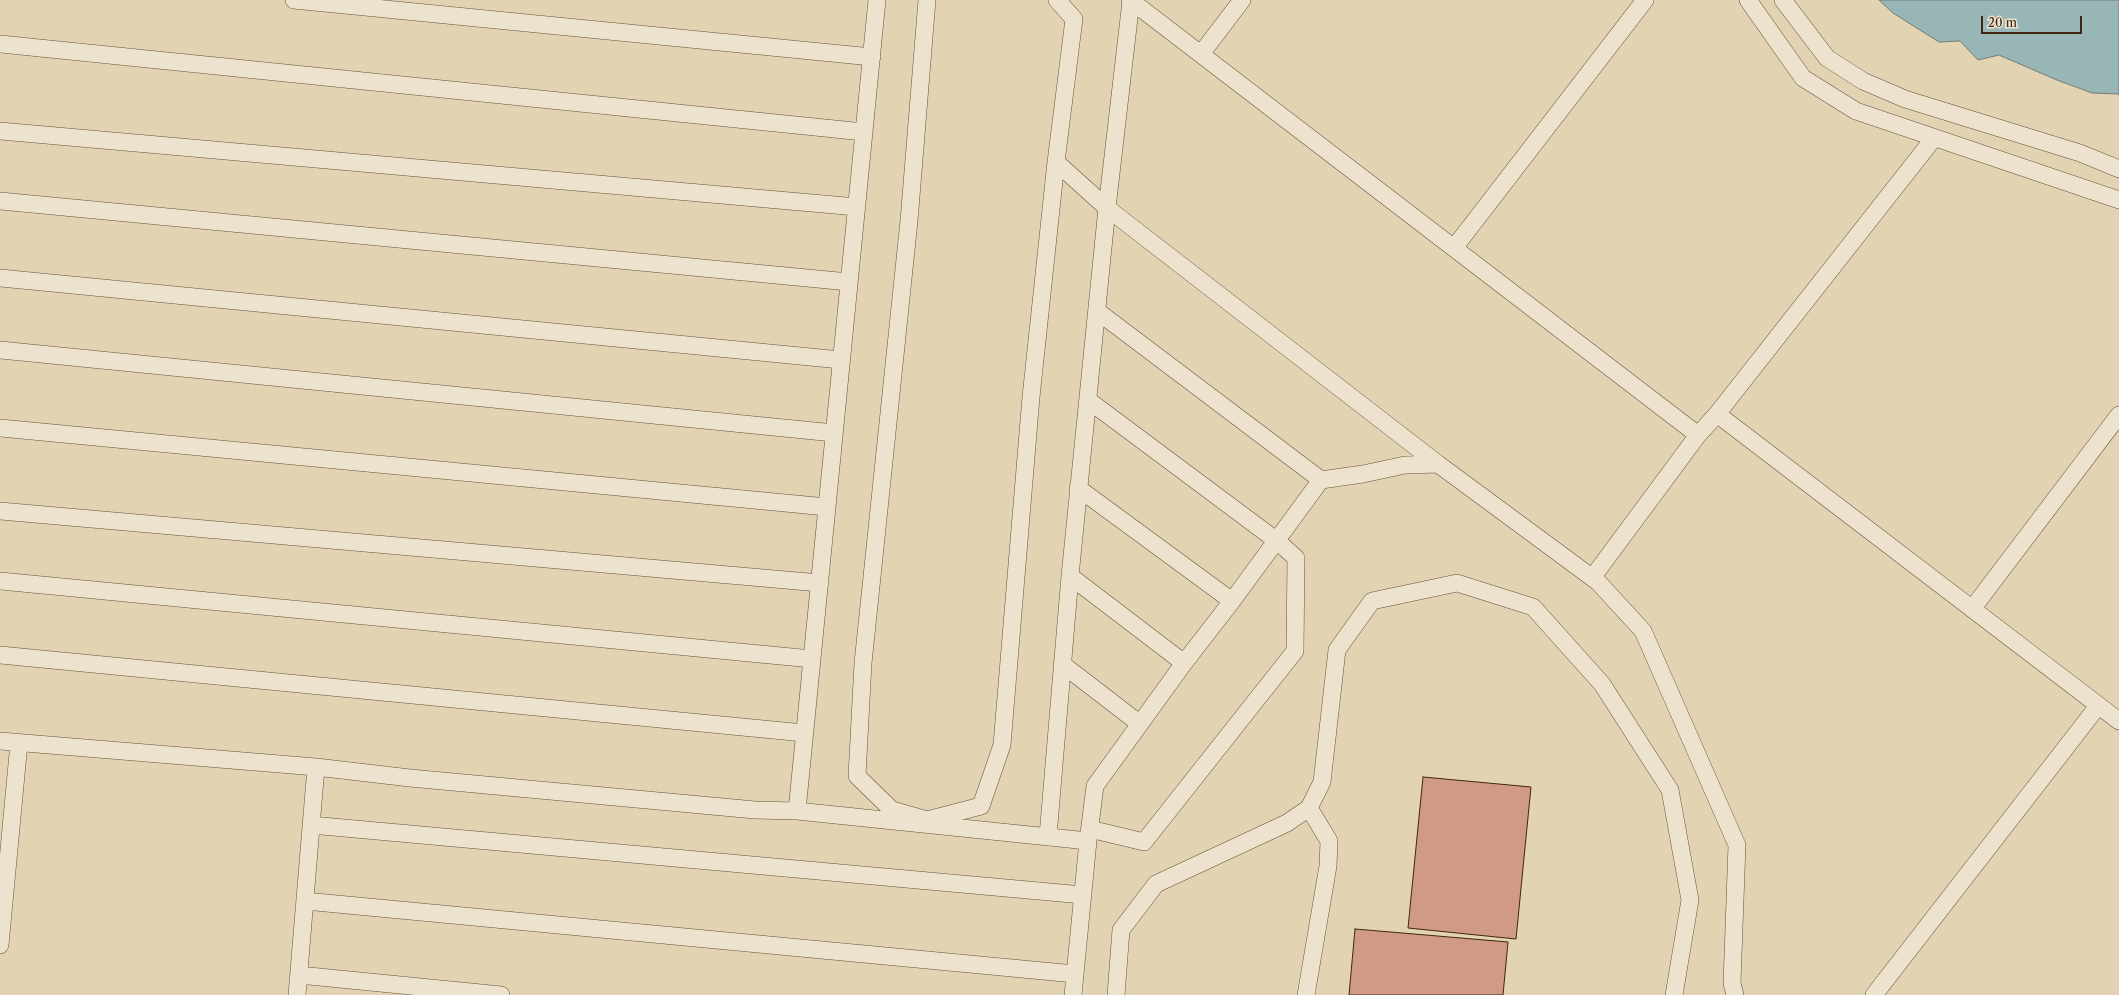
<!DOCTYPE html>
<style>
body{margin:0}
#map{position:relative;width:2119px;height:995px;overflow:hidden;background:#e2d3b3;font-family:"Libre Caslon Text",serif}
canvas{display:block}
.scale{position:absolute;left:1981px;top:16px;width:101px;height:18px;box-sizing:border-box;border:2px solid #402610;border-top:0;padding-left:5px;font-size:12px;line-height:14px;white-space:nowrap;color:#402610;-webkit-text-stroke:3px #ece2ce;paint-order:stroke}
</style>
<div id="map">
<canvas width="2119" height="995"></canvas>
<div class="scale">20 m</div>
</div>
<script>
const ctx = document.querySelector('canvas').getContext('2d');
ctx.lineJoin = 'round';
function fillPath(path, color) { ctx.fillStyle = color; ctx.fill(path, 'evenodd'); }
const toPath = rows => new Path2D(rows.map(r => 'M' + r).join(''));
function trace(path, color, width, dash) { ctx.strokeStyle = color; ctx.lineWidth = width; ctx.lineCap = dash ? 'butt' : 'round'; ctx.setLineDash(dash || []); ctx.stroke(path); }
const water = toPath([
 [1879,0,2119,0,2119,94,2092,93,2057,80,1999,55,1978,60,1960,41,1939,42,1893,13,1879,0]
]);
fillPath(water, '#97b6b5');
trace(water, '#747c73', 1);
const building = toPath([
 [1423,777,1531,787,1516,939,1408,928,1423,777],
 [1355,929,1508,942,1503,995,1349,995,1355,929]
]);
fillPath(building, '#d09a85');
trace(building, '#402610', 1);
const service = toPath([
 [294,0,872,57],
 [927,0,909,221,863,663,857,776,892,810,927,820,981,806,1002,745,1031,397,1056,162],
 [1057,0,1074,19,1056,162,1107,208,1160,249,1438,464,1598,582,1643,631,1737,845,1732,983,1735,995],
 [1130,0,1698,435,1717,414,2119,721],
 [1748,0,1803,78,1856,111,2119,200],
 [1783,0,1827,58,1863,81,1905,99,2080,153,2119,169],
 [0,44,864,132],
 [1201,54,1242,0],
 [0,131,857,207],
 [0,201,849,282],
 [1454,248,1645,0],
 [0,278,841,360],
 [1097,311,1321,480],
 [0,350,834,433],
 [1088,400,1277,541,1296,558,1295,651,1144,842,1090,829],
 [1717,414,1934,138],
 [0,428,827,507],
 [1078,488,1232,601],
 [0,511,820,583],
 [1070,576,1184,663],
 [1592,578,1698,435],
 [0,581,812,659],
 [1972,609,2119,415],
 [0,655,804,733],
 [1062,664,1140,724],
 [0,741,316,767,410,778,755,810,797,811,1088,841],
 [797,811,877,0],
 [311,825,1083,895],
 [1048,836,1070,576,1107,208,1131,1],
 [305,901,1075,974],
 [0,945,19,743],
 [299,975,501,995],
 [297,995,316,767],
 [1073,995,1088,841,1095,786,1184,663,1232,601,1321,480,1363,474,1405,465,1438,464],
 [1116,995,1121,930,1156,884,1287,823,1309,808,1322,782,1337,650,1372,601,1457,583,1533,607,1602,684,1670,790,1690,900,1674,995],
 [1306,995,1328,866,1329,841,1309,808],
 [1874,995,2098,706]
]);
trace(service, '#685139', 18);
trace(service, '#ece2ce', 17);
</script>
